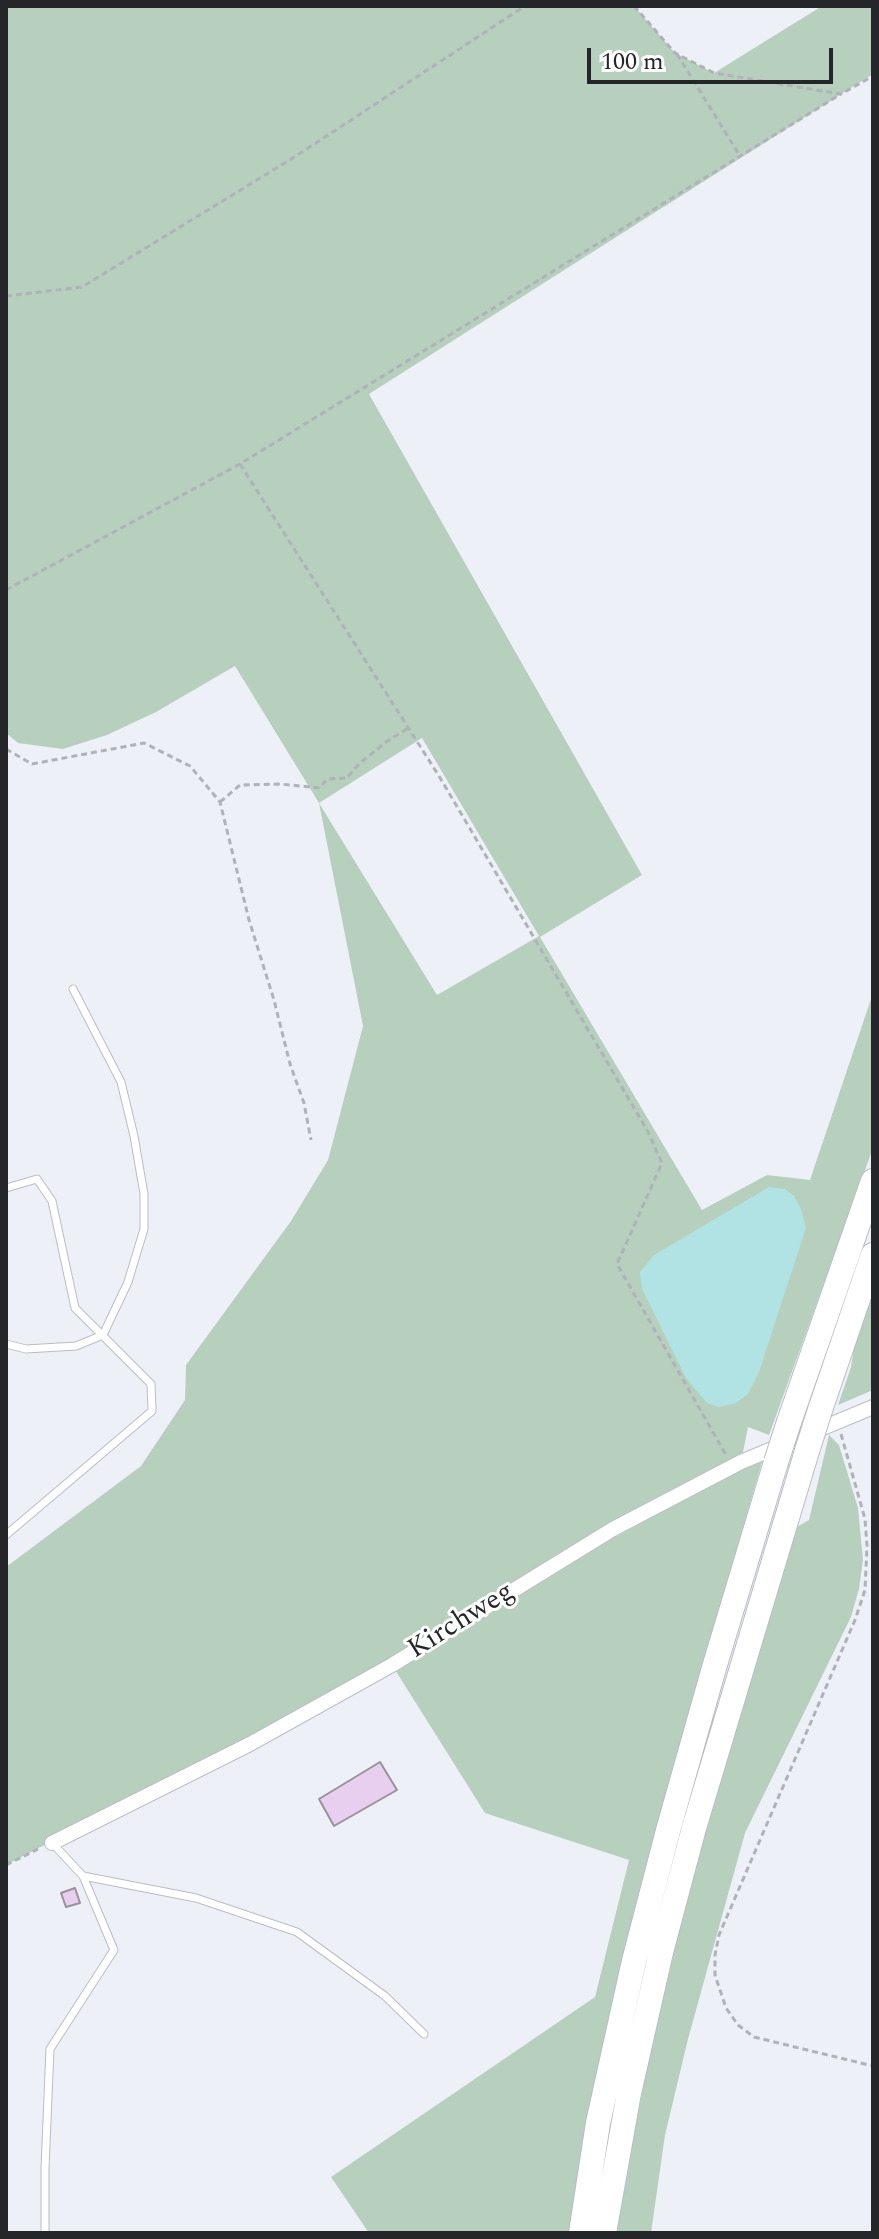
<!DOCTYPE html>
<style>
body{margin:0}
#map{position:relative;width:879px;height:2239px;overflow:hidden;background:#eef0f8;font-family:Spectral,serif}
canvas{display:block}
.frame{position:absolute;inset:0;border:8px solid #252629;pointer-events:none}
.scale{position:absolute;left:587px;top:48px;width:246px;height:36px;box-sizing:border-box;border:4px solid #252629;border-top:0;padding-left:10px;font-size:24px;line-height:28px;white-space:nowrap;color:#252629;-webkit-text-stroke:6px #fefefe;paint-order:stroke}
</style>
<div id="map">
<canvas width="879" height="2239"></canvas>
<div class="frame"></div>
<div class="scale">100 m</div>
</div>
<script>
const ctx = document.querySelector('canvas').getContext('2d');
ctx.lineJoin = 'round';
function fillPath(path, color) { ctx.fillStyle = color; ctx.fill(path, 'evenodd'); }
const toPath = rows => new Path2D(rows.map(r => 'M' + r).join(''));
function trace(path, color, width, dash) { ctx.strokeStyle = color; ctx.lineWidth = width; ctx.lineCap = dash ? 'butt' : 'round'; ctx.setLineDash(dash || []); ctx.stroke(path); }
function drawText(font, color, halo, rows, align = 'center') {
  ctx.font = font + ' Spectral,serif'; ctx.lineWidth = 6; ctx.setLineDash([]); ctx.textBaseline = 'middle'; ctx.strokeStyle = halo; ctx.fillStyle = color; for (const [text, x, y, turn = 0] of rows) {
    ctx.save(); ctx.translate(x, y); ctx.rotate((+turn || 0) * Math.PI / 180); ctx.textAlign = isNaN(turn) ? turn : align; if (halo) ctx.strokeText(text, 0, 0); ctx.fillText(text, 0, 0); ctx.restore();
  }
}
fillPath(toPath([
 [6,6,634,6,675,53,714,73,822,6,873,6,873,74,369,394,642,875,540,937,702,1210,767,1175,810,1180,873,993,873,1148,769,1435,748,1427,741,1462,613,1530,617,1536,726,1476,762,1462,695,1694,572,2233,369,2233,331,2177,595,1997,629,1860,485,1813,392,1665,6,1865,6,1567,141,1466,185,1400,186,1365,291,1221,328,1160,363,1026,319,803,235,666,156,712,107,735,63,749,18,743,6,733],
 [422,738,539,936,437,995,319,803],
 [873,1285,873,1390,838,1405,851,1367,855,1341],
 [829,1435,839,1445,858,1508,863,1560,859,1589,851,1617,745,1833,688,2039,665,2135,651,2233,615,2233,619,2206,666,1976,720,1766,793,1529,809,1520]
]), '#b7d0be');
fillPath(toPath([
 [769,1187,785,1189,794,1196,801,1209,806,1228,759,1372,748,1394,736,1403,719,1407,707,1403,686,1378,642,1289,640,1272,654,1255]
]), '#b1e2e4');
const building = toPath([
 [380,1762,397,1790,334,1826,319,1799,380,1762],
 [75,1888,80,1903,66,1907,61,1893,75,1888]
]);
fillPath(building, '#e8cfef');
trace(building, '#989399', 2);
const service = toPath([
 [6,1188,37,1179,52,1201,75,1308,151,1384,152,1411,6,1535],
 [6,1344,26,1349,76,1346,103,1335,128,1282,144,1229,144,1194,134,1136,121,1082,73,989],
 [83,1876,196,1898,297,1932,385,1996,424,2034],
 [45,2233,45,2168,50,2049,114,1950,83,1876,53,1844]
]);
const minor = toPath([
 [52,1843,250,1744,392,1665,613,1529,741,1462,873,1407]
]);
const trunk = toPath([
 [820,1410,873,1255],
 [789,1422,873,1181],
 [581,2233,598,2123,634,1961,669,1827,714,1668,776,1462],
 [604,2233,629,2093,661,1952,694,1828,807,1451]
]);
trace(service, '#bbbdc5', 9);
trace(minor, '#bbbdc5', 16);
trace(trunk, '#bbbdc5', 26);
trace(toPath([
 [634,6,675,53,714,73,841,94,873,76],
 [677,54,740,156],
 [6,296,82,287,296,156,525,6],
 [240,464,439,776,647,1130,662,1163,617,1264,726,1455],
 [6,590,240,464,841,94],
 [6,749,32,764,144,743,190,766,220,802,249,920,274,1000,290,1064,304,1103,311,1140],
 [220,802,240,785,280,784,320,788,327,779,347,778,359,764,386,742,407,729],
 [841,1434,865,1519,867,1546,865,1590,855,1620,719,1935,715,1955,715,1975,726,2008,738,2025,754,2037,873,2066],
 [6,1865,38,1849]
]), '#b0b2b9', 3, [6, 4]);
trace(service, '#fff', 7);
trace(minor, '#fff', 14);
trace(trunk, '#fff', 24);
const trunkBridge = toPath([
 [807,1451,820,1410],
 [776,1462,789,1422]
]);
trace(trunkBridge, '#bbbdc5', 26, []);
trace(trunkBridge, '#fff', 24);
drawText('28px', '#252629', '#fefefe', [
 ["Kirchweg",462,1622,-32]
]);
</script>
